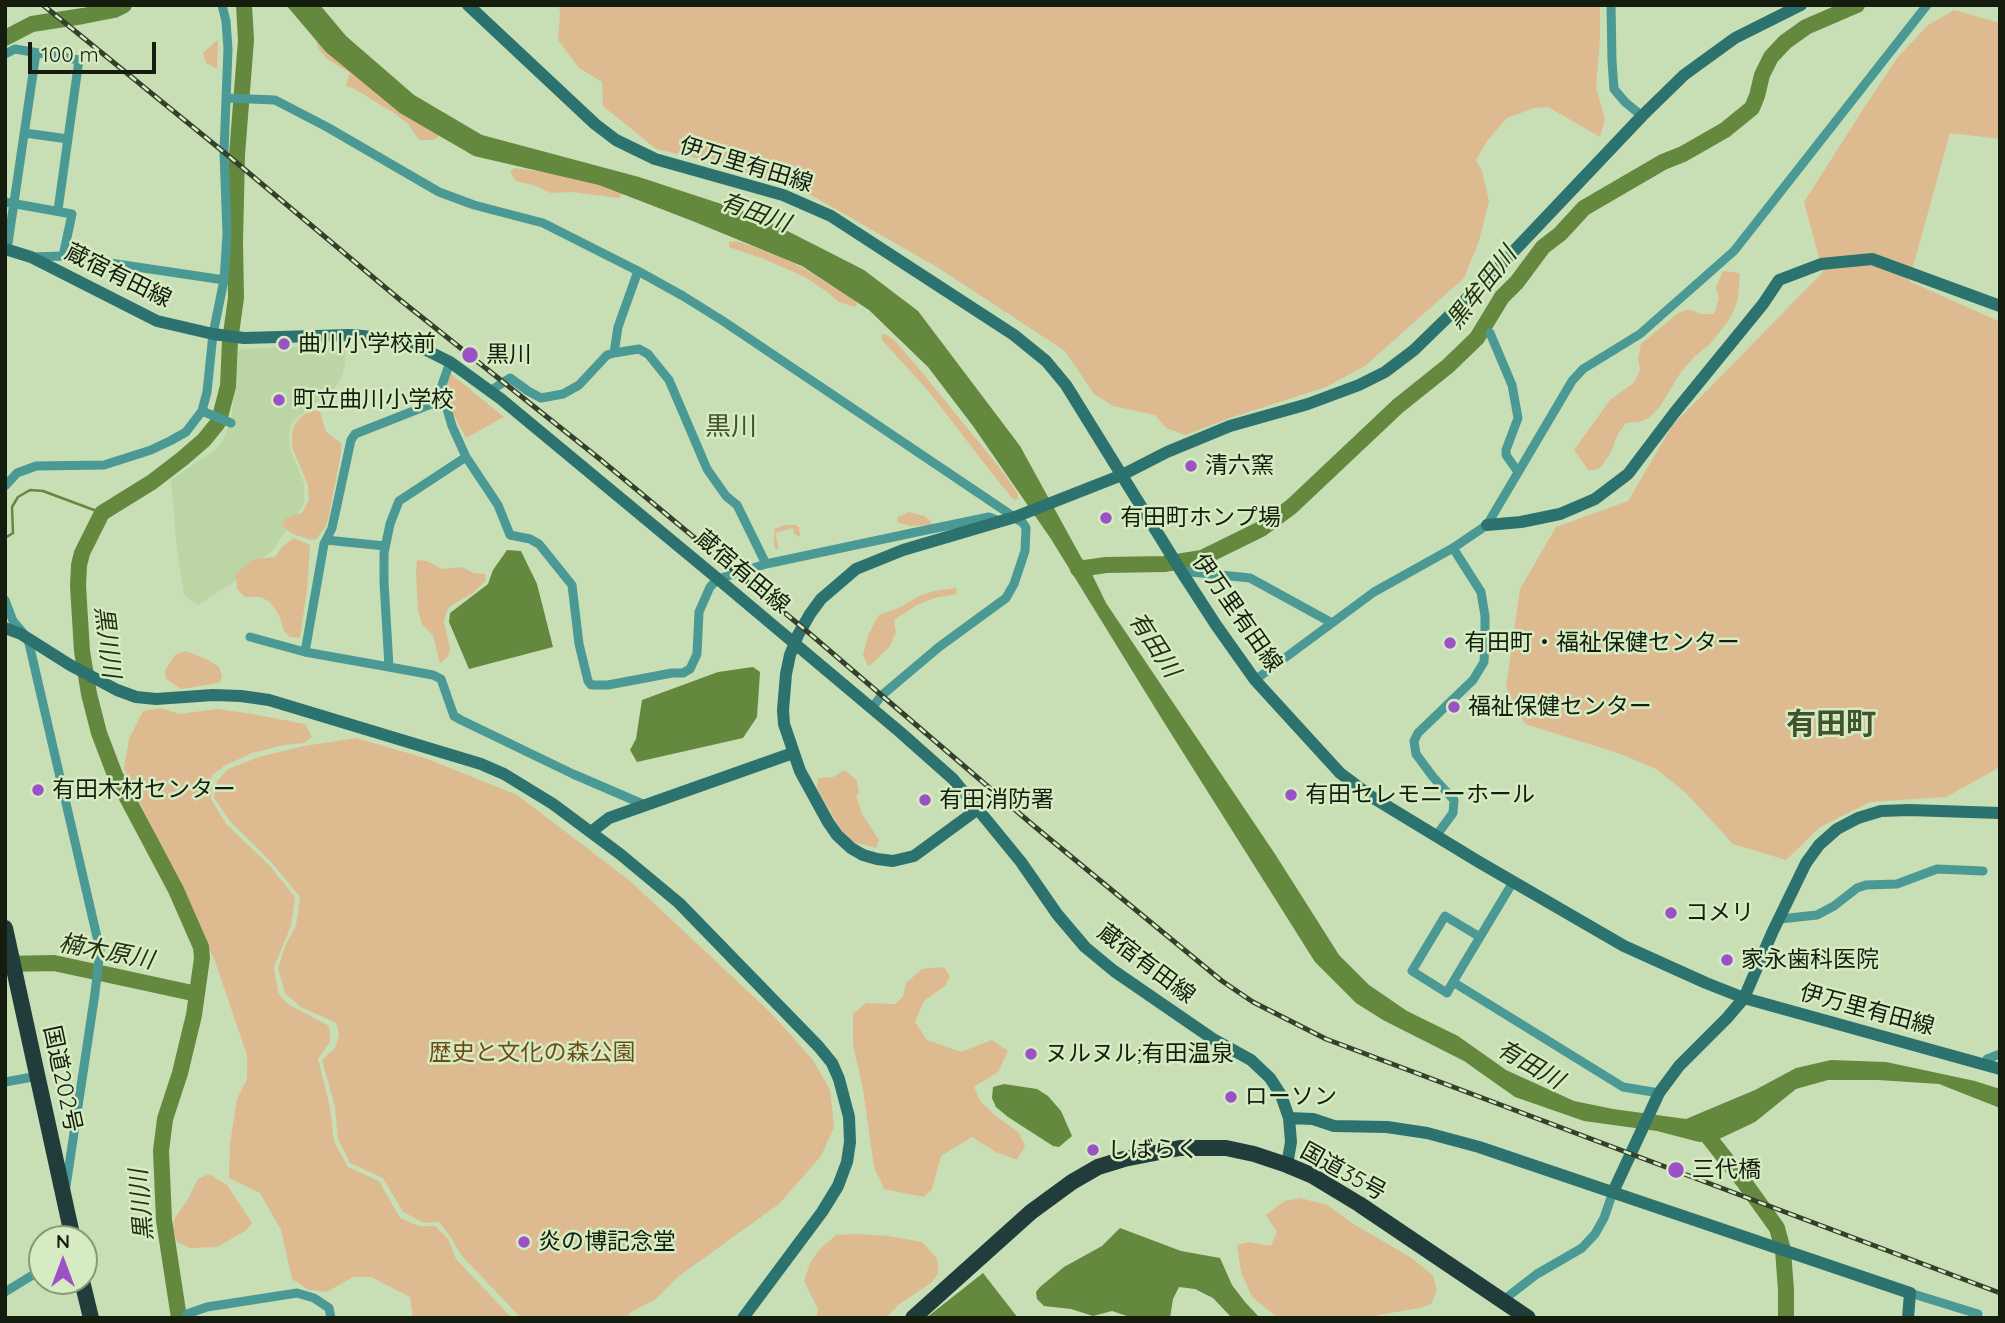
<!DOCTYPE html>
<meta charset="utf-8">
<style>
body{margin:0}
#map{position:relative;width:2005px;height:1323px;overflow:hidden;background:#c8deb5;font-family:Quicksand,sans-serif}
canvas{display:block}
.frame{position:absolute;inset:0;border:7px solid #151d0e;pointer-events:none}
.north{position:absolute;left:28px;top:1225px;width:70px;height:70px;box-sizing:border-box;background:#d5ecc2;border:2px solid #88997a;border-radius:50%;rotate:0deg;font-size:19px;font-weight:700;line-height:28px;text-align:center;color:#151d0e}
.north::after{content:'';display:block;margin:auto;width:24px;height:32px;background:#9b52c6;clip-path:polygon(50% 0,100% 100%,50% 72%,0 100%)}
.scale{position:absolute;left:28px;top:42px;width:128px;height:32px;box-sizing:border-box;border:4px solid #151d0e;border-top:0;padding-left:9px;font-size:21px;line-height:24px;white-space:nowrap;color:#151d0e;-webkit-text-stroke:5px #d5ecc2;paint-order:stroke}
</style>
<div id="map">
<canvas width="2005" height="1323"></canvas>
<div class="frame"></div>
<div class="north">N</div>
<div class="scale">100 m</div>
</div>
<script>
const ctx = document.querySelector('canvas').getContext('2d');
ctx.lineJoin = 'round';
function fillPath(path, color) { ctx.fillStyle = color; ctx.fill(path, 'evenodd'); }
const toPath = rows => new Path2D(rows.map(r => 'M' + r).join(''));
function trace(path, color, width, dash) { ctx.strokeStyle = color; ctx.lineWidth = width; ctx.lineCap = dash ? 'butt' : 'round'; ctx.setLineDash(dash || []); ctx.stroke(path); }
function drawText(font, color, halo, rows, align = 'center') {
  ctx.font = font + ' Quicksand,"Noto Sans JP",sans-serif'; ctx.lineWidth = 5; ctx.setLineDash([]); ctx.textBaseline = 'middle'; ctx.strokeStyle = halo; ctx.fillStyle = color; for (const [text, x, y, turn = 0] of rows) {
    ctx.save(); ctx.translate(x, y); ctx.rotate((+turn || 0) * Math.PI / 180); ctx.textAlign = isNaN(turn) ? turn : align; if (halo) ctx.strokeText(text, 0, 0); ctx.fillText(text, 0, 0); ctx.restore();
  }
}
fillPath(toPath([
 [345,345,345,363,342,377,334,389,292,422,289,434,290,448,304,484,304,502,298,513,273,550,232,583,198,605,184,595,177,549,171,480,215,450,223,440,231,423,238,352,241,349]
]), '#bbd5a5');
fillPath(toPath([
 [559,5,1600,5,1600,39,1596,88,1605,119,1600,137,1548,107,1534,108,1507,118,1487,141,1476,160,1482,171,1489,201,1479,241,1464,278,1365,366,1326,387,1230,418,1185,435,1166,428,1155,415,1113,406,1094,394,1065,351,937,267,811,195,756,177,731,166,656,149,603,106,602,82,579,68,558,40,560,15],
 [1954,10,2000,23,2000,139,1950,133,1909,281,2000,322,2000,767,1946,797,1870,802,1820,827,1786,860,1733,844,1686,793,1656,769,1618,753,1525,724,1506,687,1520,589,1556,527,1628,501,1672,426,1823,272,1804,202,1862,111,1898,57,1928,25],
 [314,31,434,128,439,137,433,140,419,140,408,124,394,113,355,89,346,86,350,73,327,59,318,48],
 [216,41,218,41,217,69,206,63,203,53],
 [514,168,584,177,623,193,619,198,571,192,551,193,533,185,516,181,510,172],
 [737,241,781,257,801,267,856,300,857,304,855,307,839,302,826,291,805,277,764,259,729,247,729,242],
 [1723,271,1740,273,1738,299,1730,319,1710,344,1695,356,1681,372,1659,408,1649,418,1639,422,1626,423,1618,434,1610,454,1600,468,1589,471,1574,450,1610,400,1634,383,1640,370,1638,358,1641,344,1678,313,1689,309,1701,314,1714,314,1719,299,1716,288],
 [882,334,887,335,895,341,915,364,999,467,1018,494,1018,499,1014,500,998,481,930,393,882,340],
 [451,374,504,417,466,438,452,412,447,393,447,383],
 [316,410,320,412,326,432,341,443,341,453,328,520,324,529,316,539,311,540,293,534,282,526,286,518,302,513,309,500,308,485,292,447,292,433,295,424,303,415],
 [909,512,924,516,931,521,932,525,910,526,897,522,898,517],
 [785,525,795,525,799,527,800,537,794,534,793,528,775,533,778,546,778,549,776,549,774,545,774,529],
 [294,538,310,545,307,589,300,638,290,637,284,631,279,615,270,602,261,597,245,597,237,589,236,574,254,559,275,557,282,547],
 [417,560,427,561,442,569,462,567,474,573,485,574,486,580,473,593,450,606,446,613,444,622,450,649,448,656,440,664,433,635,422,624,418,611,416,574],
 [956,588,957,594,934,598,915,606,894,620,896,632,890,646,872,664,868,666,863,655,869,633,879,615,901,607,919,596,934,591],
 [186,651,208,660,219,667,222,677,219,683,181,689,166,679,165,670,175,655],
 [161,708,179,714,217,709,252,714,305,724,312,737,304,743,284,745,252,753,224,766,212,775,211,799,226,824,269,865,295,897,291,926,274,967,278,993,286,1003,329,1026,330,1042,318,1059,330,1107,334,1142,348,1167,379,1181,400,1218,419,1226,435,1226,448,1239,456,1259,512,1318,413,1318,410,1297,371,1277,353,1277,327,1292,309,1290,292,1279,281,1230,260,1193,229,1178,230,1144,237,1099,247,1079,247,1055,215,961,124,769,129,739,143,711],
 [356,738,425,758,517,795,629,880,770,1012,813,1060,830,1090,834,1127,821,1156,779,1204,679,1276,656,1299,631,1312,626,1318,521,1318,462,1256,450,1236,439,1222,424,1223,403,1212,383,1178,350,1163,338,1139,335,1107,322,1060,335,1048,339,1035,336,1023,301,1007,285,993,278,968,286,944,296,926,300,897,272,863,230,821,214,798,217,781,228,769,259,757,304,746],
 [845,770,857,781,859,793,856,796,862,814,879,840,876,848,853,842,843,834,817,788,818,778,833,777],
 [944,967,950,976,946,985,924,1001,915,1022,927,1040,961,1052,992,1040,1008,1051,998,1072,974,1087,981,1102,996,1116,1019,1133,1025,1146,1017,1160,996,1152,972,1137,941,1156,932,1189,924,1197,884,1189,874,1167,863,1089,853,1045,853,1014,866,1003,895,1004,903,997,906,983,922,969],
 [209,1174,227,1185,252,1223,245,1231,217,1247,190,1248,177,1242,173,1231,174,1219,187,1201,198,1179],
 [1300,1198,1327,1205,1355,1225,1410,1257,1433,1275,1437,1291,1431,1304,1420,1308,1361,1318,1278,1318,1252,1297,1241,1272,1237,1245,1249,1242,1271,1246,1277,1232,1266,1215,1285,1201],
 [857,1234,888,1236,922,1242,937,1258,938,1274,931,1283,898,1305,886,1318,816,1318,818,1309,804,1281,810,1263,819,1250,836,1235]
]), '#deba90');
fillPath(toPath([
 [286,5,320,5,346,36,414,95,482,135,639,177,758,216,864,270,918,311,1020,446,1082,559,1090,563,1090,570,1106,603,1275,854,1339,955,1369,985,1407,1011,1458,1036,1506,1070,1574,1101,1613,1109,1686,1119,1755,1090,1796,1068,1831,1060,1886,1062,1975,1081,2000,1089,2000,1108,1939,1084,1878,1080,1828,1080,1796,1089,1755,1122,1717,1140,1699,1142,1657,1131,1584,1121,1515,1097,1464,1061,1383,1020,1356,1003,1315,962,1165,724,1051,539,973,426,928,367,869,310,802,266,695,222,599,185,474,156,400,113,326,52],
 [507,550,521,551,537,584,553,647,469,669,449,622,450,613,488,584,493,570],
 [753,667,760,672,757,717,743,738,637,762,630,750,636,739,642,700,718,672],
 [1004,1084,1037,1089,1048,1096,1061,1111,1072,1136,1059,1147,1053,1146,1008,1117,996,1107,992,1098,993,1087],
 [1120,1228,1181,1251,1220,1258,1232,1285,1245,1302,1260,1318,1232,1318,1213,1298,1195,1289,1179,1287,1173,1299,1170,1318,1133,1318,1112,1311,1093,1316,1071,1309,1044,1306,1037,1299,1036,1292,1040,1287,1064,1267,1102,1246],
 [983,1273,1018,1318,926,1318]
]), '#64883e');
trace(toPath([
 [5,538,13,533,12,507,18,497,30,490,43,491,102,513]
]), '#64883e', 2.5);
trace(toPath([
 [5,38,32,24,83,16,114,10,124,5],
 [1078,569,1106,565,1164,564,1202,558,1261,529,1291,507,1398,406,1448,366,1477,338,1502,297,1517,282,1543,247,1560,234,1584,208,1663,162,1683,154,1725,130,1752,108,1757,96,1762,75,1771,57,1785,42,1806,27,1857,5],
 [5,964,54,963,197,994],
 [1696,1125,1706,1134,1744,1182,1777,1228,1783,1250,1786,1290,1786,1318],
 [179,1318,164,1220,161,1151,165,1119,180,1073,194,1015,202,958,201,947,176,890,115,775,99,733,89,694,82,651,78,586,79,565,82,553,102,513,152,482,182,459,204,440,217,424,220,417,228,386,230,341,236,298,235,242,237,155,246,40,244,5]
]), '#64883e', 16);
trace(toPath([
 [1611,5,1612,61,1614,89,1625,102,1642,116],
 [5,54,15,49,79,60,58,210],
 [226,98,275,100,327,127,439,192,474,205,543,223,638,271,683,296,723,321,1023,523,1026,528,1025,551,1014,584,1006,598,939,647,881,696,872,708],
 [25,133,68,139],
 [5,202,72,214,63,256],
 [7,250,36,53],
 [33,257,63,256,224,280],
 [1490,333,1512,385,1518,418,1506,450,1506,455,1518,472],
 [614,353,639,349,648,354,669,380,707,469,726,496,737,505,766,564],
 [490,391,510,378,528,391,541,398,563,394,579,385,607,355,614,353,618,327,638,271],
 [202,411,231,423],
 [466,457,498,505,510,535,530,539,539,544,572,585,579,644,588,681,591,685,608,685,672,673,683,673,690,669,697,654,699,612,710,587,718,579,766,564,912,533,989,517,999,521],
 [5,486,17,473,36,466,104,465,151,450,170,441,186,432,202,411,207,392,213,334,224,280,227,234,224,152,228,49,226,21,222,5],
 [326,540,385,546],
 [1181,571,1250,578,1332,623],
 [5,600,13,621,28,639,100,950,95,993,66,1186],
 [250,637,305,652,389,667,384,582,384,553,390,524,399,501,466,457,452,426,441,388,450,362],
 [305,652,324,544,332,528,351,440,355,434,444,399],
 [389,667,433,675,441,679,454,716,461,720,573,774,645,805],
 [1255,680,1374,592,1453,548,1487,525,1572,381,1583,369,1640,334,1734,251,1927,5],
 [1436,836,1453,813,1454,800,1433,777,1416,754,1414,741,1418,733,1473,680,1484,662,1485,643,1485,616,1481,592,1453,548],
 [1513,882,1453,982,1623,1087,1659,1093],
 [1780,919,1817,915,1834,906,1857,888,1866,885,1897,884,1937,869,1983,871],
 [1453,982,1447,993,1412,971,1445,916,1480,937],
 [1985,1064,1987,1059,2000,1054],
 [5,1082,38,1076],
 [5,1292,36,1273],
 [1910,1293,1978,1314],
 [1502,1301,1537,1274,1582,1248,1595,1234,1604,1218,1613,1192],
 [187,1318,187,1314,207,1307,297,1293,314,1298,329,1308,331,1318]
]), '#4b9995', 9);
trace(toPath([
 [468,5,595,124,616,140,655,159,783,195,831,216,1014,335,1046,361,1066,385,1181,571,1216,625,1255,680,1340,773,1372,797,1479,862,1624,946,1706,983,1744,998,2000,1069],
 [5,249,31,257,157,321,213,334,244,338,350,335,374,337,424,349,450,362,501,399,718,579,900,732,953,779,1021,862,1057,914,1085,947,1114,971,1213,1039,1251,1060,1270,1078,1281,1095,1289,1118,1291,1142,1287,1165],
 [1487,525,1521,522,1560,514,1595,499,1628,474,1675,412,1763,304,1779,280,1821,264,1872,259,2000,306],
 [5,628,21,634,70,665,117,690,136,697,156,699,213,695,241,696,269,700,481,764,504,774,553,804,620,854,679,903,819,1047,832,1063,839,1079,849,1117,850,1142,847,1162,838,1186,822,1212,743,1318],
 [978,809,914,856,893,861,877,859,863,855,851,848,837,835,828,822,800,771,784,724,783,710,786,674,790,655,798,635,810,614,821,599,856,569,903,550,1015,517,1122,475,1167,452,1230,426,1308,404,1359,385,1385,372,1414,350,1494,272,1642,116,1684,75,1735,38,1801,5],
 [591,832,609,818,793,753],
 [1289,1118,1313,1119,1334,1126,1387,1127,1427,1133,1479,1147,1910,1293,1908,1318],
 [1613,1192,1659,1093,1679,1066,1727,1018,1744,998,1772,933,1806,863,1819,845,1837,829,1858,818,1881,811,1909,810,2000,813]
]), '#2c736f', 12);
trace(toPath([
 [5,928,73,1239],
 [82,1281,91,1318],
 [913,1318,1031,1212,1072,1182,1098,1167,1124,1159,1180,1148,1226,1148,1254,1154,1287,1165,1311,1175,1359,1204,1528,1318]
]), '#213d3b', 16);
const rail = toPath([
 [43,5,231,158,399,299,601,460,809,633,1034,826,1222,981,1253,1002,1326,1039,2000,1293]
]);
trace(rail, '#35402c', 5);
trace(rail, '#d5ecc2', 2.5, [8]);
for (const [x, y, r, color] of [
 [284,344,7,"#9b52c6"],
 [470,355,9,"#9b52c6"],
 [279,400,7,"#9b52c6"],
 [1191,466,7,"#9b52c6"],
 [1106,518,7,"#9b52c6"],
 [1450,643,7,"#9b52c6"],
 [1454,707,7,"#9b52c6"],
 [38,790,7,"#9b52c6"],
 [1291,795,7,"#9b52c6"],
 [925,800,7,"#9b52c6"],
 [1671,913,7,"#9b52c6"],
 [1727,960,7,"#9b52c6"],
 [1031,1054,7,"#9b52c6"],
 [1231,1097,7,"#9b52c6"],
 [1093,1150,7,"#9b52c6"],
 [1676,1170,9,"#9b52c6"],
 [524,1242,7,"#9b52c6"]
]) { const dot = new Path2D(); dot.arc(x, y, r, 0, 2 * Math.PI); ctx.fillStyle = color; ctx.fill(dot); trace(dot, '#d5ecc2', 2.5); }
drawText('23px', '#151d0e', '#d5ecc2', [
 ["伊万里有田線",746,165,17],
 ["蔵宿有田線",118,276,26],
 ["蔵宿有田線",742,572,40],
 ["伊万里有田線",1237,613,55],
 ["蔵宿有田線",1146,964,37],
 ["伊万里有田線",1867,1010,15],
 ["国道202号",62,1079,78],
 ["国道35号",1343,1172,29]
]);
drawText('23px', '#151d0e', '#d5ecc2', [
 ["曲川小学校前",298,344],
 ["黒川",486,355],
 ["町立曲川小学校",293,400],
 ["清六窯",1205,466],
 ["有田町ホンプ場",1120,518],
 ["有田町・福祉保健センター",1464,643],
 ["福祉保健センター",1468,707],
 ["有田木材センター",52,790],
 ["有田セレモニーホール",1305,795],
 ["有田消防署",939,800],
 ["コメリ",1685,913],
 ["家永歯科医院",1741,960],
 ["ヌルヌル;有田温泉",1045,1054],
 ["ローソン",1245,1097],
 ["しばらく",1107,1150],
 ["三代橋",1692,1170],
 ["炎の博記念堂",538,1242]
], 'left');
drawText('23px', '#714b16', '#d5ecc2', [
 ["歴史と文化の森公園",532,1053]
]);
drawText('italic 24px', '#223112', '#d5ecc2', [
 ["有田川",755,213,20],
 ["黒牟田川",1482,288,-52],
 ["黒川川",107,642,83],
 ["有田川",1154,645,57],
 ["楠木原川",106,952,11],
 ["有田川",1530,1065,30],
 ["黒川川",142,1205,-95]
]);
drawText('26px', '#41532f', '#d5ecc2', [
 ["黒川",731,427]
]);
drawText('bold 30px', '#41532f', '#d5ecc2', [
 ["有田町",1831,725]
]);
</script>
